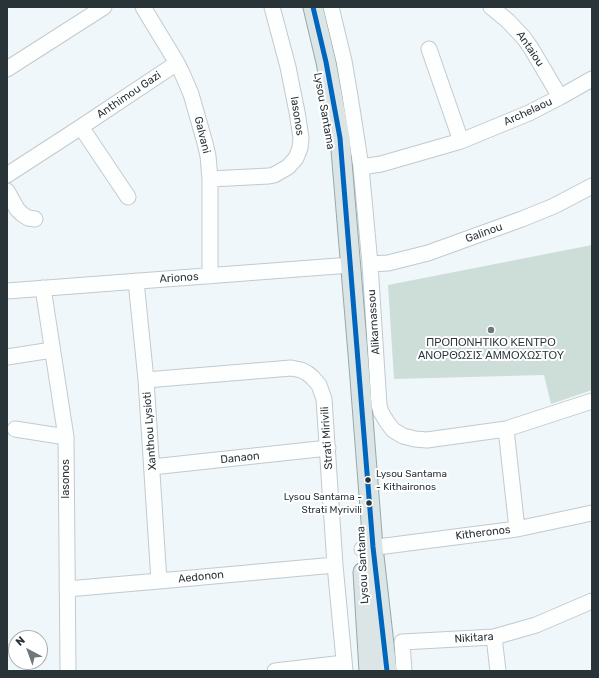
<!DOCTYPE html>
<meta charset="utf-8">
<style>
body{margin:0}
#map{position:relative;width:599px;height:678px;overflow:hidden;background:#f0f7fa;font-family:Rubik,sans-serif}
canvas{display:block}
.frame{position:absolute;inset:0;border:8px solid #293439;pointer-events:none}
.north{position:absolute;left:8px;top:630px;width:40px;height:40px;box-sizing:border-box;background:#fff;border:1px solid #a9aeb0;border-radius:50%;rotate:319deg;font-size:11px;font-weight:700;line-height:16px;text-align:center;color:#293439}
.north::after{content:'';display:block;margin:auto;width:14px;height:18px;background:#6f787d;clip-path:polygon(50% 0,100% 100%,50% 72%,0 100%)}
</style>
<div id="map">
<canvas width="599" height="678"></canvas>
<div class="frame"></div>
<div class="north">N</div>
</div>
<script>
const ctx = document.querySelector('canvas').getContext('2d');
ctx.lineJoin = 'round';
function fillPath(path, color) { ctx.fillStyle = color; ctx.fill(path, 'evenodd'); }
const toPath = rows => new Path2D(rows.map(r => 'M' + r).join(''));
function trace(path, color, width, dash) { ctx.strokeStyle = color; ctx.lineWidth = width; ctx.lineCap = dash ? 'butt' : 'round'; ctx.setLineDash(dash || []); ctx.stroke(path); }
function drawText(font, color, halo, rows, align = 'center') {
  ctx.font = font + ' Rubik,sans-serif'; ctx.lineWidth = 4; ctx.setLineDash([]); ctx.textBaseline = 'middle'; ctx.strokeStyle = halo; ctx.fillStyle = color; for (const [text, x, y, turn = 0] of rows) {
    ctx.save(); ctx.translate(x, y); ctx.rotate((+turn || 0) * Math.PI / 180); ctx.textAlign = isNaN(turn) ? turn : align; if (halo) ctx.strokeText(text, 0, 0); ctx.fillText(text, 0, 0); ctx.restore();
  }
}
fillPath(toPath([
 [592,245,592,390,551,404,544,375,394,379,388,285]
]), '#ccded7');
const minor = toPath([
 [143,7,177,63,182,73,191,94,205,143,208,156,210,179,210,276],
 [331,7,344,61,350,96,361,167,370,264,379,405,381,412,387,422,393,430,403,436,415,439,427,440,506,429,592,401],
 [491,7,508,21,524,38,531,48,560,97],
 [429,49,461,141],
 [7,69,104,7],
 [81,127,128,197],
 [361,167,381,164,461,141,529,113,560,97,592,79],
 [7,175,81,127,177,63],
 [210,179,269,176,274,175,288,167,296,158,300,148,301,138,297,112,288,67,272,7],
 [7,191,17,209,22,214,28,218,35,219],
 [370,264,388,263,428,253,522,219,554,206,592,186],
 [136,281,146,380,159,581],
 [43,288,66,437,68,671],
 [7,291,351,265],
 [7,357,52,350],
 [146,380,291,368,301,370,307,373,312,377,319,385,324,399,335,565,345,671],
 [15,429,66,437],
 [506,429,517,529],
 [152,467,328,448],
 [362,549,517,529,592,513],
 [67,589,159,581,335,565],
 [494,637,498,671],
 [275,671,344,663],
 [404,671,402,642,494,637,536,625,592,601]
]);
const major = toPath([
 [313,7,326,62,340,138,359,366,373,547,387,671],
 [363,572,369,671]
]);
trace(minor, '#c2cace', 17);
trace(major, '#96a8aa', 21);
trace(minor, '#fdfefe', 15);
trace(major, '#dce5e6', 19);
trace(toPath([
 [313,7,326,62,340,138,373,547,387,671]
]), '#0065bd', 5);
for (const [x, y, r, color] of [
 [491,330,4,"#6f787d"],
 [368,480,3.5,"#293439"],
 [369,503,3.5,"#293439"]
]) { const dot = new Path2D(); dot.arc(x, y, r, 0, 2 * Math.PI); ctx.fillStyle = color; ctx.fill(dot); trace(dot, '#fff', 1.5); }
drawText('10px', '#293439', '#fff', [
 ["Lysou Santama",376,474],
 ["- Kithaironos",376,487],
 ["Lysou Santama -",362,497,"right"],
 ["Strati Myrivili",362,510,"right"]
], 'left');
drawText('11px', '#293439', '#fff', [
 ["Antaiou",530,49,56],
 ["Anthimou Gazi",129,95,-34],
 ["Lysou Santama",324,111,80],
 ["Archelaou",528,112,-25],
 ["Iasonos",297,116,81],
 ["Galvani",202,135,76],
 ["Galinou",484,233,-20],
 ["Arionos",179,278,-4],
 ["Alikarnassou",374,322,-94],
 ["Xanthou Lysioti",150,431,-94],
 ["Strati Mirivili",327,438,-94],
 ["Danaon",240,458,-6],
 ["Iasonos",66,479,-90],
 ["Kitheronos",483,533,-7],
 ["Lysou Santama",363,565,-93],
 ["Aedonon",201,577,-6],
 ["Nikitara",474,638,-4]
]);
drawText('11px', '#293439', '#fff', [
 ["ΠΡΟΠΟΝΗΤΙΚΟ ΚΕΝΤΡΟ",491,343],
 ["ΑΝΟΡΘΩΣΙΣ ΑΜΜΟΧΩΣΤΟΥ",491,356]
]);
</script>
